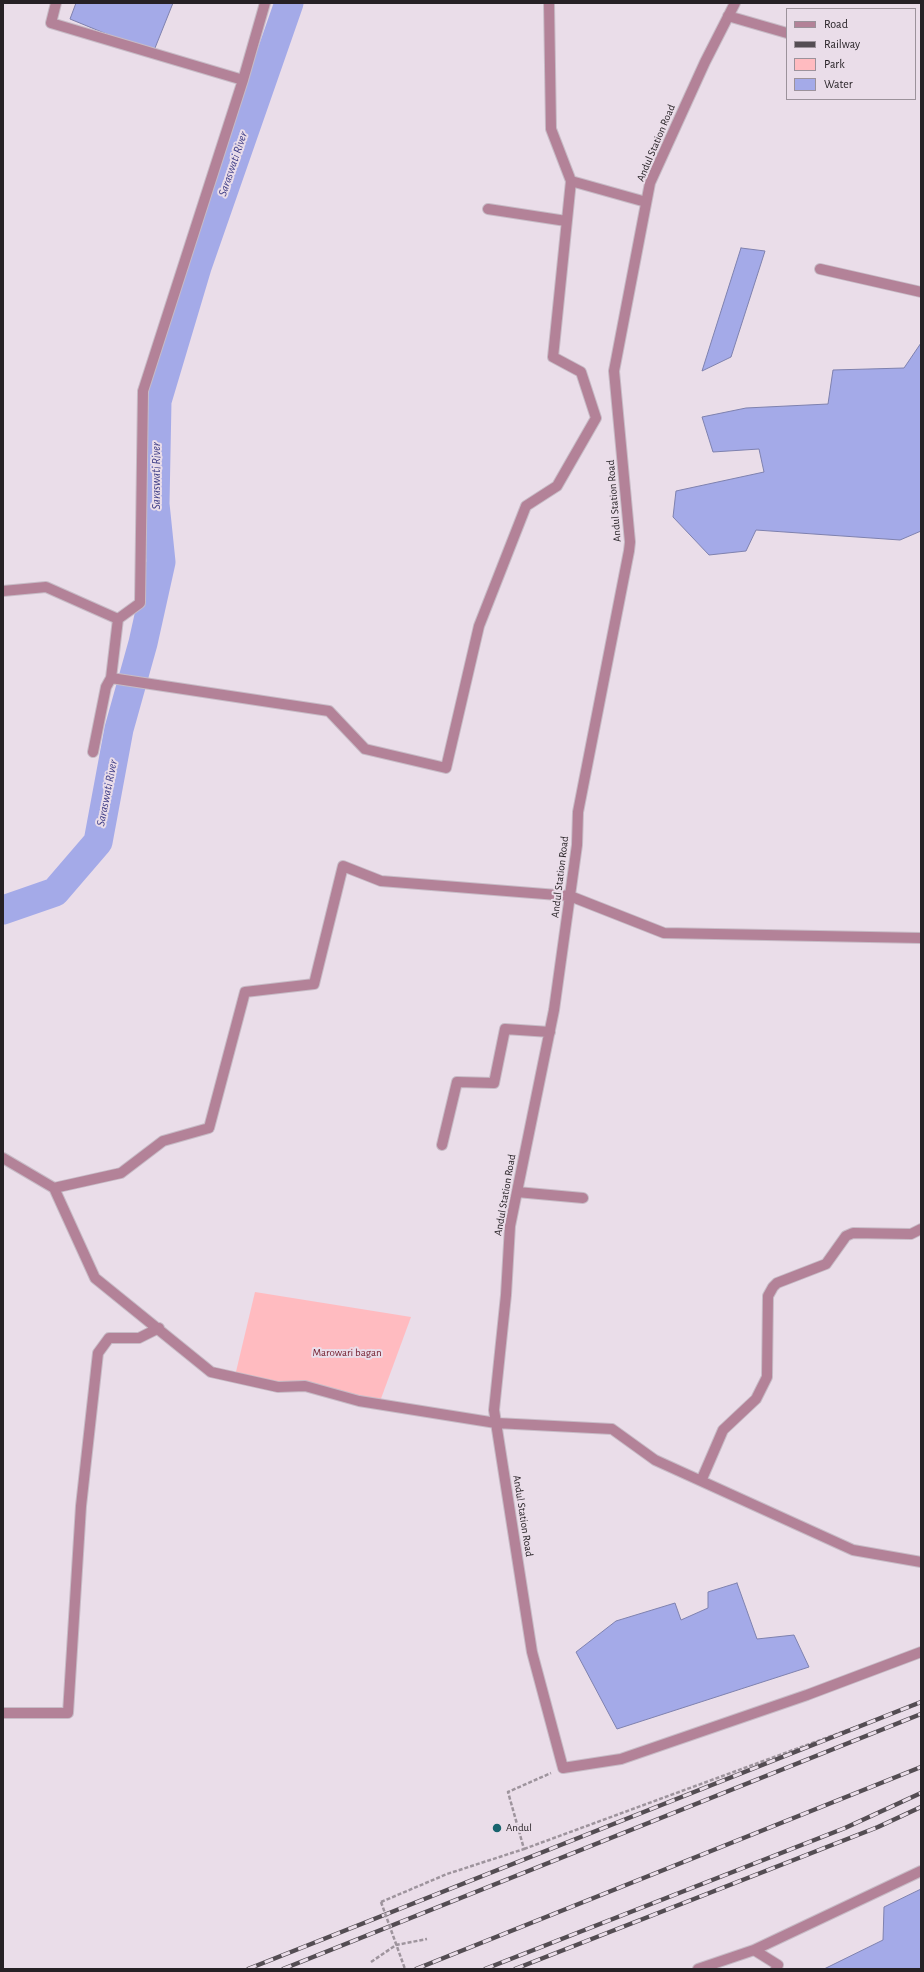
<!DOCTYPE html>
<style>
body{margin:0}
#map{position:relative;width:924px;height:1972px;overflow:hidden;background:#eadde9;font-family:"Alegreya Sans",sans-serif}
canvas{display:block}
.frame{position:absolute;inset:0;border:4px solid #262125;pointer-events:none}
.legend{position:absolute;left:786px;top:8px;width:130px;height:92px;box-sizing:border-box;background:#eadde9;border:1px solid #9c929b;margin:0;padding:5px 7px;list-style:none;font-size:12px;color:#262125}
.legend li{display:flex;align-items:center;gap:8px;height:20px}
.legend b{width:20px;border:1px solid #9c929b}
</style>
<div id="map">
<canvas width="924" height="1972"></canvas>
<div class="frame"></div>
<ul class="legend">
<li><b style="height:5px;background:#b38298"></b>Road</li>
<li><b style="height:5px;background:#544d53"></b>Railway</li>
<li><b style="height:11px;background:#ffbbc0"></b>Park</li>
<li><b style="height:11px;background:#a4aae8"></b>Water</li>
</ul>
</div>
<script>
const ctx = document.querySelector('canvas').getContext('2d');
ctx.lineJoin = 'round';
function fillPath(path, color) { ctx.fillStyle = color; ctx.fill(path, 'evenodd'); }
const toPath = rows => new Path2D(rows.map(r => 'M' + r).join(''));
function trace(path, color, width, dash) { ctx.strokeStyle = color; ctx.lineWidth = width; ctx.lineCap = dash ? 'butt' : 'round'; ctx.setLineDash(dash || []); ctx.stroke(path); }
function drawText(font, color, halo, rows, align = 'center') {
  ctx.font = font + ' "Alegreya Sans",sans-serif'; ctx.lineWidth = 4; ctx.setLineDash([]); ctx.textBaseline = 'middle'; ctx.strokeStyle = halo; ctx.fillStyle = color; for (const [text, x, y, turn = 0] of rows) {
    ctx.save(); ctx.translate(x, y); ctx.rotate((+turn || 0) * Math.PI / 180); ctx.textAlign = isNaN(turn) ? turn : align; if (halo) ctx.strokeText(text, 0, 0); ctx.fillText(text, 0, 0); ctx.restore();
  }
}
fillPath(toPath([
 [255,1292,411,1317,379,1404,278,1387,235,1376]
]), '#ffbbc0');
const water = toPath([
 [76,3,173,3,153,53,70,19,76,3],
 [741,248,765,251,731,357,702,371,741,248],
 [921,343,921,531,900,540,756,530,746,551,709,555,673,517,676,491,764,472,759,449,713,452,702,417,746,408,828,404,833,370,904,368,921,343],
 [737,1583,757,1639,794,1635,809,1667,617,1729,576,1652,616,1621,675,1603,681,1620,708,1608,708,1592,737,1583],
 [921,1889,921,1969,824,1969,883,1940,884,1907,921,1889]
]);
fillPath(water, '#a4aae8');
trace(water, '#7e81ae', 1);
trace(toPath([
 [3,910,55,892,98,842,119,729,143,643,161,562,155,504,157,401,197,267,289,3]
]), '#a4aae8', 29);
const minor = toPath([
 [56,3,51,23,243,80],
 [549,3,551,129,571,181],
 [735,3,705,62,650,183,614,371,630,542,629,551,578,812,577,845,554,1010,510,1226,506,1295,494,1410,532,1652,563,1768,621,1759,807,1695,921,1652],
 [728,16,787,33],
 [488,209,566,221],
 [820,269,921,292],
 [3,591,46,587,118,619,111,678,329,711,365,749,446,768,479,626,526,506,557,486,596,418,581,372,553,357,571,181,646,202],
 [118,619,140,603,143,391,243,80,265,3],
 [93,752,106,687,111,678],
 [442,1145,457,1082,494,1083,505,1029,550,1032],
 [3,1158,54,1188,95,1278,211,1372,278,1387,305,1386,359,1401,496,1423,612,1429,655,1460,853,1550,921,1562],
 [54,1188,121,1173,163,1141,209,1128,245,992,314,984,343,866,381,881,570,896,664,933,921,938],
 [517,1192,583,1198],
 [701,1481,723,1430,756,1399,767,1377,768,1296,773,1287,777,1283,826,1264,846,1236,853,1233,911,1234,921,1229],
 [3,1713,68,1713,81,1506,98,1353,109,1338,139,1338,159,1328],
 [754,1950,778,1965,776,1969],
 [698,1969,754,1950,921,1871]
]);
trace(minor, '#c7bbc6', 12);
trace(toPath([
 [524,1849,921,1703],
 [381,1902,447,1874,524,1849,508,1792,551,1773],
 [371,1962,396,1945,427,1939]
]), '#9e949d', 2.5, [4, 2]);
trace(minor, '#b38298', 10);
const rail = toPath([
 [248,1969,921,1702],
 [283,1969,921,1714],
 [416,1969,921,1767],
 [485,1969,845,1828,921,1793],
 [515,1969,878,1827,921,1807]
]);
trace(rail, '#544d53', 4.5);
trace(rail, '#eadde9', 3, [9]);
trace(toPath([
 [381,1902,405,1969]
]), '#9e949d', 2.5, [4, 2]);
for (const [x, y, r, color] of [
 [497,1828,5,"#18636e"]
]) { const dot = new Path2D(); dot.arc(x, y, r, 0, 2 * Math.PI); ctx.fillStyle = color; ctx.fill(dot); trace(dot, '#eadde9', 1.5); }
drawText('11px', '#262125', '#eadde9', [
 ["Andul Station Road",656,143,-67],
 ["Andul Station Road",614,501,-95],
 ["Andul Station Road",560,877,-83],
 ["Andul Station Road",505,1195,-80],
 ["Andul Station Road",523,1516,81]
]);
drawText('11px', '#721c2d', '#eadde9', [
 ["Marowari bagan",347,1353]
]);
drawText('11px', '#262125', '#eadde9', [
 ["Andul",506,1828]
], 'left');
drawText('italic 12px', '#3d3c85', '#eadde9', [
 ["Saraswati River",233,164,-71],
 ["Saraswati River",156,476,-90],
 ["Saraswati River",107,793,-79]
]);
</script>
